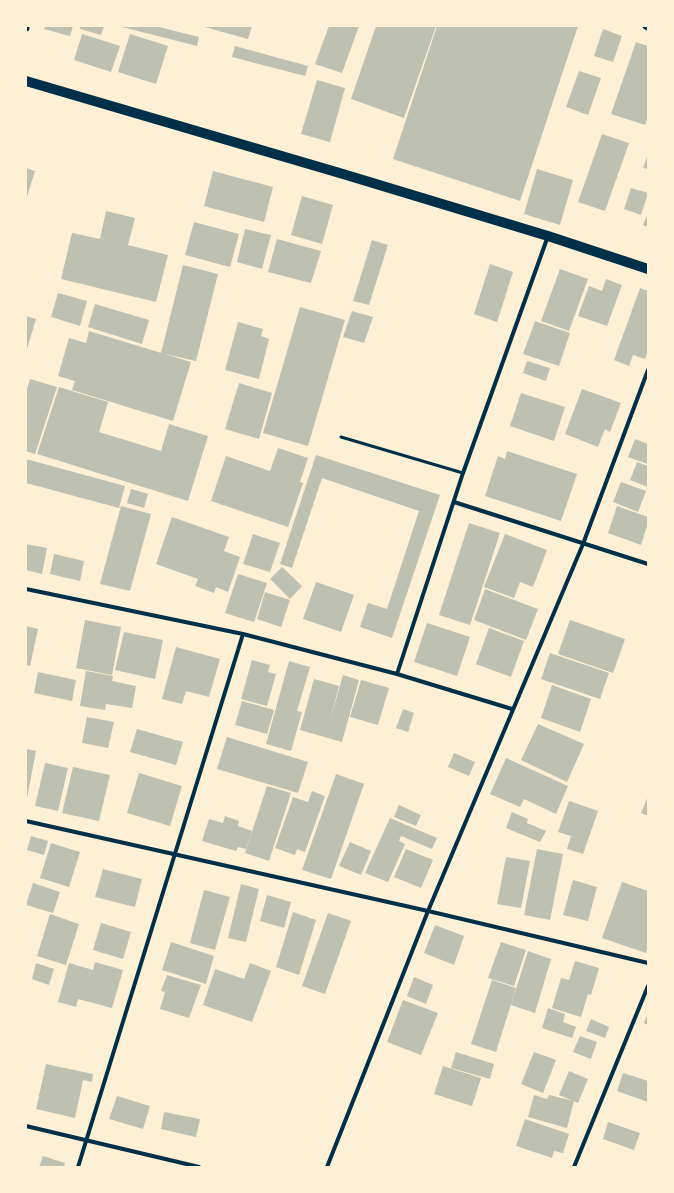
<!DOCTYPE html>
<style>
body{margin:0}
#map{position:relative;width:674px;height:1193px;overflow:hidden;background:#fdf0d5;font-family:Mulish,sans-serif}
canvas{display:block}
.frame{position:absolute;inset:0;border:27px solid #fdf0d5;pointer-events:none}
</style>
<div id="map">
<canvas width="674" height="1193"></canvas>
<div class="frame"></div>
</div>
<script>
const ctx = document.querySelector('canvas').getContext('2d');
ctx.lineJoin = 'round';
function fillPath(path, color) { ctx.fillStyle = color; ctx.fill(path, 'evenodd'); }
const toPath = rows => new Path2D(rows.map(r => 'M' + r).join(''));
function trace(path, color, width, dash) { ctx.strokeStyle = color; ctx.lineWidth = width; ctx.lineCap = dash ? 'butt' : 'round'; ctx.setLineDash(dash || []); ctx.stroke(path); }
fillPath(toPath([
 [45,26,73,26,70,36,44,29],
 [80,26,104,26,101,35,80,29],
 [118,26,155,26,199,37,197,46],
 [201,26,252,26,248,39],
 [329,26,359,26,342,73,315,64],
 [376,26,436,26,404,118,351,99],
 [437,26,578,26,520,201,393,159],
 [603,29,622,36,613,62,594,56],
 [82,34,120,46,111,72,74,60],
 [130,34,168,46,156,84,118,72],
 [636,42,648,46,648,117,645,125,611,114],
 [235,46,308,66,305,76,232,57],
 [579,71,601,78,588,115,566,107],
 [317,80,345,88,330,142,301,134],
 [602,134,629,143,605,211,578,202],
 [648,154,648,169,643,168],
 [26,168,35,171,26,200],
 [537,169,573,180,560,225,524,214],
 [213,171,273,187,264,222,204,206],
 [631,188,648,193,641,215,624,209],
 [302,196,333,205,322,244,291,235],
 [106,211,135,218,128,245,168,255,156,302,61,279,72,233,100,239],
 [648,213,648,227,643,225],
 [194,222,239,234,230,267,185,255],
 [245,229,271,235,262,269,237,262],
 [277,239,321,251,311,283,268,272],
 [372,240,388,245,369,305,353,301],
 [490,264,513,272,497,322,474,314],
 [183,265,218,274,196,361,161,353],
 [560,269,588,279,569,331,541,321],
 [606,279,622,285,607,326,578,316,589,286,602,291],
 [640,288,648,291,648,351,645,359,633,355,629,366,614,360],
 [58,293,87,301,80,326,51,317],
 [95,304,149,320,142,344,88,327],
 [300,307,345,320,308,446,263,433],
 [352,311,373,317,364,343,343,337],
 [26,316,36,319,26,352],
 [535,321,570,333,559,366,523,354],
 [238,322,263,329,261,336,269,339,259,379,225,370],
 [89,331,191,362,173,421,72,390,75,381,58,376,69,338,86,343],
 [527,361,550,368,546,381,523,373],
 [30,379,57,387,35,454,26,451,26,392],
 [239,383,272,393,259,439,225,429],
 [59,387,108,402,99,432,161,451,169,424,208,436,188,501,37,454],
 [582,389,621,403,610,432,605,429,598,447,565,434],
 [521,393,565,407,554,441,510,426],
 [635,439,648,444,648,464,628,457],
 [278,448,308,458,300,482,303,483,288,527,211,501,226,456,270,471],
 [507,451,577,474,561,521,485,496,498,456,505,459],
 [316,455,440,495,392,638,360,627,368,603,387,609,419,511,322,478,292,568,280,564],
 [26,459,125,486,119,508,26,483],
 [637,462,648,466,648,487,630,480],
 [621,482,646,491,638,512,613,502],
 [131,489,148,494,144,508,127,503],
 [121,506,151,514,130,591,100,584],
 [617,506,648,517,648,523,641,545,608,533],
 [172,517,229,537,224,551,240,557,228,592,216,587,214,593,195,586,198,579,156,564],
 [469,523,500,533,470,625,439,615],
 [253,534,280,543,270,572,243,564],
 [505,534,547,550,533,587,520,582,514,598,484,587],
 [26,544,47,548,42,574,26,570],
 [54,554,84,561,80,581,50,574],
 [282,567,302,586,290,599,270,579],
 [238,574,267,583,254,622,225,613],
 [316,582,354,595,341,632,303,619],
 [485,589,538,609,526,640,474,620],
 [265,592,290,600,281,627,257,619],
 [85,620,121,627,112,675,76,668],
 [570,620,625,639,613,673,558,654],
 [427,623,470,637,457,676,414,662],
 [26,626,38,629,30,666,26,665],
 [489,628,524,641,511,677,476,664],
 [124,632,163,640,155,679,115,670],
 [176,647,220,659,209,697,186,691,182,704,162,699],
 [550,653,609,673,600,699,541,679],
 [252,660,270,665,268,672,276,674,267,706,241,699],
 [289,661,310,667,297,711,302,712,291,751,266,744],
 [86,671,113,676,112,681,136,686,132,708,106,704,105,710,80,706],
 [38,672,76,680,72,701,34,693],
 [343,675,359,680,342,742,300,730,314,679,339,686,330,721],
 [361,680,389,688,378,725,350,717],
 [552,685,591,699,580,732,541,718],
 [242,701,274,710,267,734,235,725],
 [403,709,414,713,408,732,396,728],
 [87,717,114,722,108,748,82,743],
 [538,724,584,744,567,782,521,760],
 [137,729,183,742,176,765,130,752],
 [227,737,308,762,298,793,217,769],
 [26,749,36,751,27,798,26,798],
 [454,753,475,762,469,776,448,767],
 [506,758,568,786,556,814,524,799,520,807,490,794],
 [45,763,68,768,58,811,35,806],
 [73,767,110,775,99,821,62,813],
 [139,773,182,786,170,826,127,813],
 [336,774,364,784,331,879,302,870],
 [267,786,291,793,269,861,245,853],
 [312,791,325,796,305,852,297,849,295,855,275,848,293,797,308,802],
 [648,796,648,816,641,813],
 [569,801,598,811,583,854,567,849,571,836,558,832],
 [399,805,421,815,416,826,394,817],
 [512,812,528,819,527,823,546,831,540,842,506,828],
 [225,816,239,821,238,826,252,831,246,849,238,847,236,851,202,841,209,819,223,823],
 [390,818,437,838,432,849,401,836,399,841,405,844,388,882,365,873],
 [31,836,48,841,44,855,27,850],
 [350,842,371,851,361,875,339,866],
 [51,843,80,852,69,887,40,878],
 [406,849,433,860,421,888,394,877],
 [537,849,563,854,550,920,524,915],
 [506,857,530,861,521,908,497,904],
 [103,869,142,879,135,907,95,897],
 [573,880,597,887,588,921,563,915],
 [622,882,648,891,648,946,646,953,602,938],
 [33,883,60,892,53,913,26,905],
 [241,884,259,889,246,942,228,938],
 [204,890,230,897,215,950,190,943],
 [267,895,291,902,284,928,260,921],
 [293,912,316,920,299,975,276,967],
 [328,913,351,921,325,994,302,986],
 [50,914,79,924,66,965,37,956],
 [101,923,131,932,123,959,93,950],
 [435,925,464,936,454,965,424,953],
 [171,942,214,956,206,984,162,970],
 [501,942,526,950,514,986,488,978],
 [528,951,551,959,535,1013,511,1005],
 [575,961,599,968,591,995,588,994,581,1017,552,1008,561,978,569,980],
 [95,962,123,970,112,1008,78,999,76,1007,58,1002,69,963,93,970],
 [36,963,54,969,49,985,32,979],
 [250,963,271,971,252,1022,203,1005,215,969,244,979],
 [167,975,201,985,189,1018,160,1009,165,992,161,991],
 [414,977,433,985,426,1004,407,996],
 [492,980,516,988,496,1052,471,1044],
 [403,1000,438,1013,421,1055,387,1042],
 [548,1008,565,1014,563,1022,576,1027,572,1038,542,1028],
 [648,1013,648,1025,644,1023],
 [591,1019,609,1027,605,1038,586,1031],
 [580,1036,597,1042,591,1059,573,1052],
 [456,1052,494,1064,490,1079,451,1068],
 [534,1052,556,1060,543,1093,521,1084],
 [46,1064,93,1074,92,1082,83,1080,75,1118,36,1109],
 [443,1066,481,1078,472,1106,434,1094],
 [569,1071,588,1079,578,1103,559,1095],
 [623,1073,648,1081,648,1102,617,1091],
 [534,1095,547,1099,549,1095,574,1101,567,1128,528,1117],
 [117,1096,150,1106,143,1129,109,1119],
 [164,1112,200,1119,196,1137,161,1129],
 [525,1119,569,1134,563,1153,554,1151,552,1158,516,1146],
 [608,1122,640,1133,634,1150,603,1139],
 [43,1156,65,1163,64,1167,39,1167]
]), '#bec0b2');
trace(toPath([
 [341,437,463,473]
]), '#003049', 3);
trace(toPath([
 [454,502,648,564],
 [26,589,243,634,397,674,512,709],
 [397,674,463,473,548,236],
 [26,821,428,911,648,963],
 [26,1126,199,1167],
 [78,1167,243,634],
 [327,1167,428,911,583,544,648,370],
 [574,1167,648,986]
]), '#003049', 4);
trace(toPath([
 [646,26,648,27],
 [26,28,26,26]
]), '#003049', 7);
trace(toPath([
 [26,81,343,174,548,236,648,269]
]), '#003049', 10);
</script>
